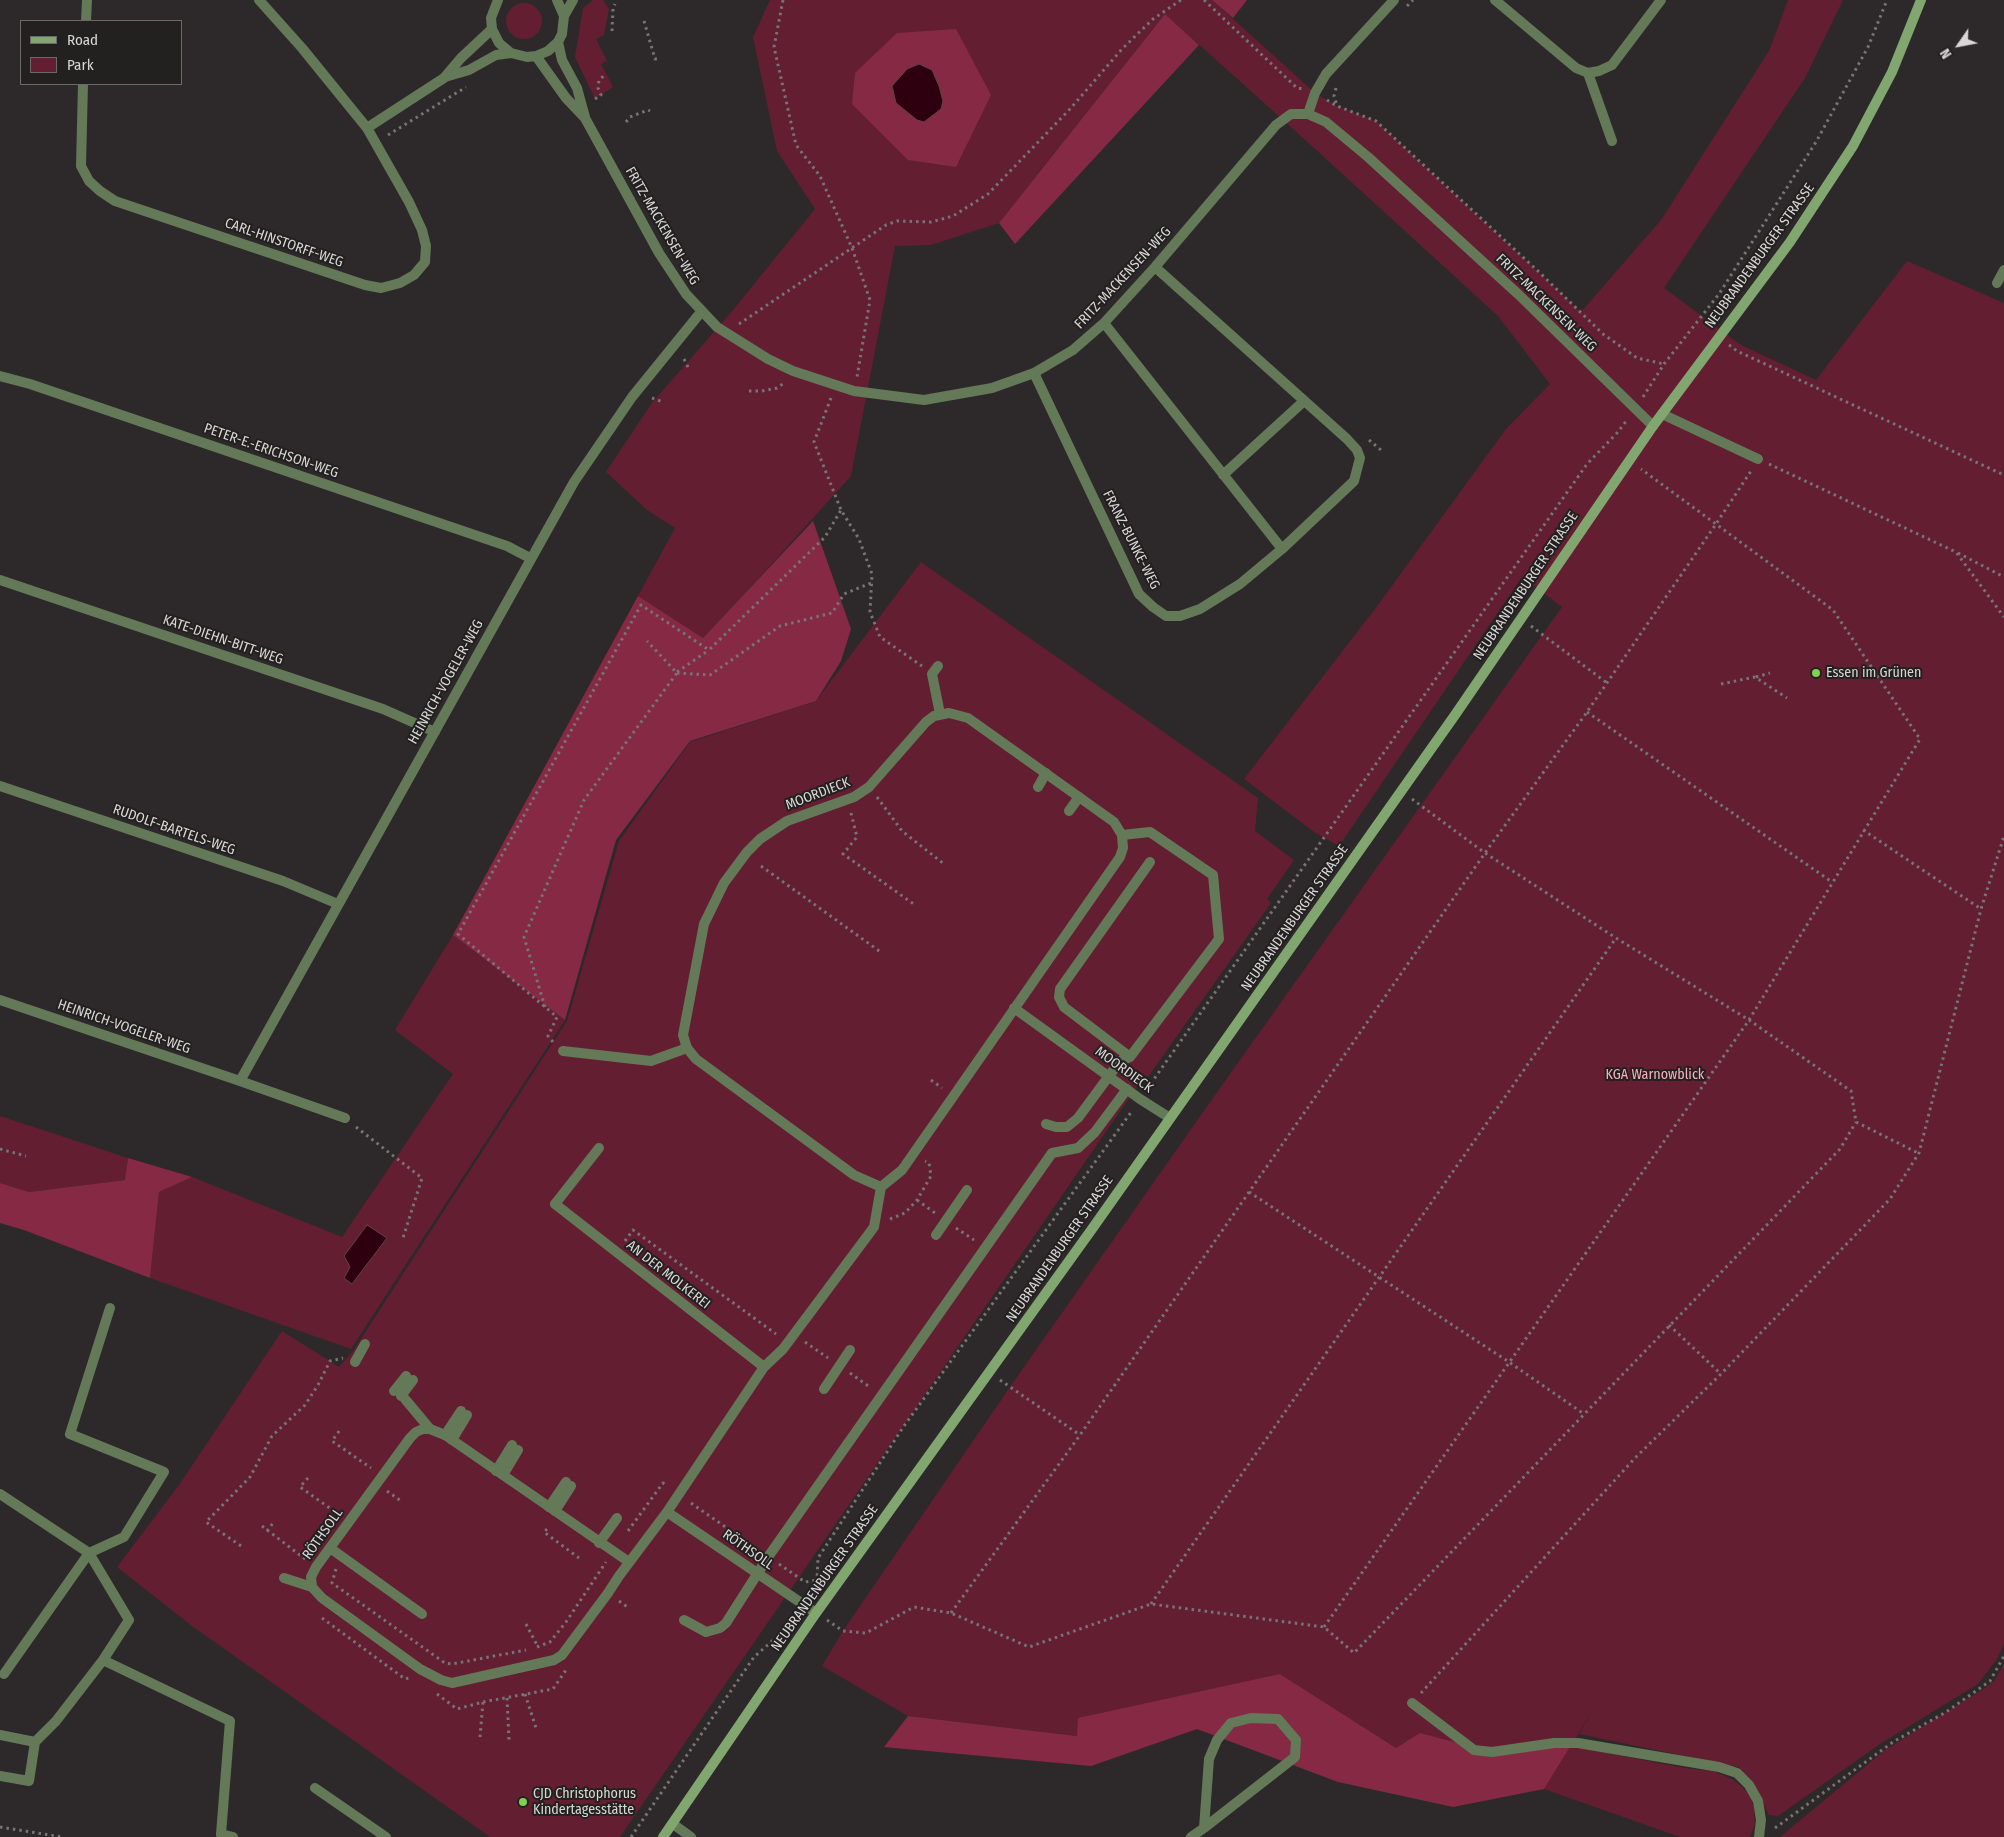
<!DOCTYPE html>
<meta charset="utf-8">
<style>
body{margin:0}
#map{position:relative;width:2004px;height:1837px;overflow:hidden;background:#2d292a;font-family:"Fira Sans Condensed",sans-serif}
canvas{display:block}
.legend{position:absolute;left:20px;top:20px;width:162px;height:65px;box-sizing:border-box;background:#232020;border:1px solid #6b6969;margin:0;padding:6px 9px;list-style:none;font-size:15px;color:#d8d6d6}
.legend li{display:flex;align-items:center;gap:10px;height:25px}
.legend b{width:25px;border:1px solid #6b6969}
.north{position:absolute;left:1934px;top:20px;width:50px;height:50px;-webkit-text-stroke:4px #232020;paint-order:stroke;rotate:237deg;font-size:14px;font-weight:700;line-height:20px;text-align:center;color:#d8d6d6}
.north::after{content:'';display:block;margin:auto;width:18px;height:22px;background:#d8d6d6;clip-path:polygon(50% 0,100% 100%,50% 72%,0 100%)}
</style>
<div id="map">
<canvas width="2004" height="1837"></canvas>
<ul class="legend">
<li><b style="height:6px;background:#82a66f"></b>Road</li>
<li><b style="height:14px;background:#631e32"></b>Park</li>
</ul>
<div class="north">N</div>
</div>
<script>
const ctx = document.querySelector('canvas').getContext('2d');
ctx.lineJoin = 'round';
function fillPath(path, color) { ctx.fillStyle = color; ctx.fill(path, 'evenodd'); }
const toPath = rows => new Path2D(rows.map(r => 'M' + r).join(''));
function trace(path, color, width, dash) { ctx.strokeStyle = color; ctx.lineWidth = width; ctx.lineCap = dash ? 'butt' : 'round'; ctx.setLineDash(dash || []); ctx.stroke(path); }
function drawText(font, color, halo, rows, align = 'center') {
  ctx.font = font + ' "Fira Sans Condensed",sans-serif'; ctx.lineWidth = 4; ctx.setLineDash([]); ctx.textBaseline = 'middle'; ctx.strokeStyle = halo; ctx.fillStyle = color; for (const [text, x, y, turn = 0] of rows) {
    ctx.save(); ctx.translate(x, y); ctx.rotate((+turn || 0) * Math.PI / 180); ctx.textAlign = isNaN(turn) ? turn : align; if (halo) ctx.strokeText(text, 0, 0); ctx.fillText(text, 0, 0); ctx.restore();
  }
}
fillPath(toPath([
 [593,0,603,0,609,9,604,35,596,39,607,61,601,64,613,87,595,99,575,57,583,8],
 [770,0,1212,0,1315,93,1337,106,1376,121,1581,312,1661,220,1769,51,1788,0,1843,0,1805,78,1664,288,1741,345,1816,380,1907,261,2004,303,2004,1643,1997,1659,1978,1684,1880,1744,1778,1816,1769,1815,1754,1785,1738,1767,1579,1734,1594,1708,1571,1746,1685,1768,1714,1771,1734,1780,1749,1793,1754,1807,1755,1824,1750,1837,1680,1837,1544,1789,1459,1788,1280,1674,1078,1736,908,1716,822,1666,843,1631,1010,1387,1208,1105,1562,607,1522,577,1339,846,1314,832,1244,779,1378,605,1506,429,1550,384,1498,316,1302,137,1165,14,999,223,931,245,895,246,851,476,749,589,703,638,638,596,675,528,647,510,606,472,652,403,733,310,815,209,777,151,753,37],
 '506 21a18 18 0 1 1 36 0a18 18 0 1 1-36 0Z',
 [921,562,1258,798,1255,831,1294,860,1267,899,1271,903,1148,1077,1145,1075,620,1837,490,1837,192,1626,117,1567,179,1485,282,1331,339,1367,353,1351,567,1021,619,841,690,742,816,701],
 [453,935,565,1020,351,1349,150,1278,159,1192,192,1177,342,1237,453,1074,395,1030],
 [0,1116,128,1158,126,1180,29,1192,0,1183],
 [2004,1664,2004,1837,1780,1837,1885,1750,1985,1688,1994,1681]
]), '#631e32');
fillPath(toPath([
 [1212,0,1247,0,1233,18],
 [1165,14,1199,45,1015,244,999,223],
 [956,29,991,95,956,167,908,160,852,104,855,73,897,33],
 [813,521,851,629,841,661,816,701,690,741,616,840,565,1020,453,935,638,596,703,638],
 [128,1158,192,1177,159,1192,150,1278,24,1230,0,1223,0,1183,29,1192,125,1180],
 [1280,1674,1396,1748,1420,1733,1492,1752,1571,1745,1544,1789,1453,1807,1338,1782,1197,1729,1091,1766,884,1747,908,1716,1077,1736,1078,1718]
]), '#862944');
const water = toPath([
 [919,64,932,70,939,86,943,101,941,109,924,122,917,120,896,103,892,86,907,69,919,64],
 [367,1225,387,1238,352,1284,344,1278,350,1267,344,1256,367,1225]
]);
fillPath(water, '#2e000f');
trace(water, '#61404b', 1);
trace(toPath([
 [783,0,774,47,796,145,820,176,852,248,870,300,857,377],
 [1204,0,1297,88,1303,89],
 [1407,6,1413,0],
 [644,21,655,59,659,58],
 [612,31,613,9,615,4],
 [1336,88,1334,96,1337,106],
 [595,99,601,95,598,88,599,80,606,74],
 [1327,100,1337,106,1376,121,1539,272,1603,334,1637,358,1664,364],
 [626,122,630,117,648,110,650,111],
 [388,135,466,87],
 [739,324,886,225,897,221,931,222,953,216,988,194,1070,109,1122,49,1153,19,1181,0],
 [1729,345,1737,351,2004,475],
 [684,359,689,369],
 [749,391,762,391,777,388,784,383],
 [1643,397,1664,364,1719,294,1816,142,1868,47,1887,0],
 [652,398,663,402],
 [831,398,814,442,841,510,859,539,872,574,870,612,880,637,922,666],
 [1369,440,1381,450],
 [1769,464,1956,552,2004,617],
 [1958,553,2004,577],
 [1531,626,1607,683],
 [677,672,709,650],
 [677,673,710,675,780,626,832,613,844,594,871,583],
 [1756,677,1770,673],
 [1721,684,1755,677,1787,698],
 [1587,712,1832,882],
 [877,797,902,831,944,864],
 [1412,799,1485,853,1616,938,1749,1020,1851,1091,1856,1122,1918,1153],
 [851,813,857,837,843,854,915,905],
 [1863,830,1981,909],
 [761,866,882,953],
 [545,1007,524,937,584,800,677,673,647,641],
 [553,1042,548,1036,557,1017,458,934,641,605,709,650,825,537,841,510],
 [931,1080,942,1088],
 [1147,1089,1587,464,1617,433,1627,420],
 [356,1127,422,1178,403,1238],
 [0,1149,26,1156],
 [1249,1192,1509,1362,1584,1414],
 [917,1200,935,1213],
 [890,1219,905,1213,917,1200,931,1176,929,1163,925,1161],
 [956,1228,974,1240],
 [625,1241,633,1230,776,1334],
 [1669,1325,1721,1374],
 [805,1342,828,1358],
 [850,1373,871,1388],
 [1000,1380,1080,1435],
 [339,1431,332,1441,371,1468],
 [308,1478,300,1487,338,1514],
 [387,1491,401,1501],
 [691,1503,757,1549],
 [262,1526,305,1559],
 [547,1529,544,1532,579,1558],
 [267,1531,273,1523],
 [628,1531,663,1483,667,1486],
 [241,1546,206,1522,250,1477,272,1436,305,1405,318,1385,330,1361,343,1358],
 [779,1564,805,1582,817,1580],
 [336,1569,332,1583,445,1663,452,1664,526,1650],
 [809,1593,817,1580,818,1558,904,1426,1132,1111],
 [619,1601,629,1608],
 [1151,1604,1616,938],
 [951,1613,1080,1435,1485,853,1587,712,1716,524,1751,471],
 [322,1618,405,1679,409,1678],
 [827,1620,843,1631,866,1633,914,1607,951,1613,1029,1647,1151,1604,1324,1627,1354,1653,1840,1149,1856,1122],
 [526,1624,538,1647],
 [1324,1627,1749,1020,1920,739,1833,610,1641,469],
 [537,1647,550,1642,566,1622,606,1562],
 [1421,1693,1635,1458,1721,1374,1890,1199,1919,1153,1981,909,2004,836],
 [437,1694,457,1709,483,1702,553,1689,566,1670],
 [525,1694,536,1728],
 [507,1698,509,1740],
 [480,1737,483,1702],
 [0,1827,62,1837],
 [1775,1828,1893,1742,1946,1712,1990,1681,2004,1656],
 [631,1837,754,1657,779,1635,794,1614]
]), '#777474', 3, [2.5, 4]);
trace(toPath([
 [1588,73,1612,141],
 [1662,414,1758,459],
 [938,666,932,674,940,714],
 [1038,787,1046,773],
 [1069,811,1079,797],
 [563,1051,651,1061,687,1048],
 [1130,1057,1064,1007,1059,997,1060,989,1150,862],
 [1046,1124,1056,1127,1067,1127,1078,1118,1120,1061,1130,1057,1219,939,1213,875,1150,832,1122,835],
 [555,1204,599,1148],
 [936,1235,967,1190],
 [355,1362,365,1344],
 [824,1389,850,1350],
 [394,1391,406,1376],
 [401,1396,413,1380],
 [405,1399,430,1429],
 [445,1435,461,1411],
 [452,1440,467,1415],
 [496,1471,512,1445],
 [503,1475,518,1450],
 [0,1494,89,1553,129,1620,103,1660,56,1721,35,1742,29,1781,0,1776],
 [549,1507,566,1482],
 [555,1511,571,1486],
 [599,1543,617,1518],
 [330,1548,422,1614],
 [284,1578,312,1587],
 [684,1620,706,1632,720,1628,726,1623,768,1557,1052,1153,1078,1148,1095,1132,1127,1089],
 [103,1660,230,1721,221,1834,233,1837],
 [4,1674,89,1553,124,1537,164,1472,70,1434,110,1308],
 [1412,1703,1474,1750,1492,1752,1554,1743,1578,1743,1719,1767,1737,1773,1749,1785,1758,1801,1761,1820,1759,1837],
 [0,1735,35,1742],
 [315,1788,386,1837],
 [673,1824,691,1837]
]), '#637957', 10);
trace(toPath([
 [498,0,491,18,492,29,499,43,511,53,527,57,536,56,548,51,558,42,562,34,564,16,557,0],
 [1495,0,1576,68,1588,73,1599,71,1612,65,1661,0],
 [564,16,573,0],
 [86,21,87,0],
 [558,42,562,60,577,88,585,117],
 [536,56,566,98,585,118,659,253,686,294,717,327,768,359,793,371,854,391,924,400,992,388,1034,373,1073,350,1104,323,1155,267,1276,125,1291,114,1308,114,1326,122,1368,157,1518,294,1653,426],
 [445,77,469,70,496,55,511,53],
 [83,84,81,166,89,181,100,191,115,201,365,285,381,288,400,283,414,275,425,262,426,246,422,230,409,202,367,128,302,48,259,0],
 [1308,114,1315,93,1326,74,1394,0],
 [367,128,444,78,461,58,492,29],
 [1997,283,2004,270],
 [1104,323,1282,549],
 [1034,373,1139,594,1153,607,1166,616,1180,616,1200,609,1240,584,1282,549,1354,481,1360,458,1357,450,1347,439,1155,267],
 [0,376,30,384,507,546,530,558],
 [1223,475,1304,401],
 [0,580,383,709,435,732],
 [949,713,968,718,1114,822,1122,835,1123,848,1120,857,902,1170,881,1187,854,1175,696,1059,687,1048,683,1035,704,924,724,883,747,852,760,839,787,821,854,797,869,787,926,722,934,716,949,713],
 [0,786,283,881,338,904],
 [0,1000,240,1081,574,482,632,397,701,312],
 [1014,1008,1140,1099,1170,1118],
 [240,1081,345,1118],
 [555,1204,764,1367],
 [667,1512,816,1613],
 [629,1562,445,1435,430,1429,423,1429,416,1432,410,1438,316,1567,311,1577,312,1587,322,1598,420,1669,441,1680,452,1683,554,1660,562,1655,608,1593,619,1576,667,1512,764,1367,783,1349,874,1227,881,1187],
 [1191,1837,1204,1828,1295,1757,1296,1740,1278,1719,1251,1718,1231,1723,1217,1740,1209,1759,1204,1828]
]), '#637957', 10);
trace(toPath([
 [663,1837,816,1613,1092,1229,1455,715,1653,426,1790,242,1853,146,1892,72,1921,0]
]), '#82a66f', 10);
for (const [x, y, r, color] of [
 [1816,673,5,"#82d04f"],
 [523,1802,5,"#82d04f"]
]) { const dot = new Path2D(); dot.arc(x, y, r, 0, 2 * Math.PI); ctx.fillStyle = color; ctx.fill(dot); trace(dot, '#232020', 2); }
drawText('14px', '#d8d6d6', '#232020', [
 ["FRITZ-MACKENSEN-WEG",662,226,60],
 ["CARL-HINSTORFF-WEG",284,243,19],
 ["NEUBRANDENBURGER STRASSE",1760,256,-54],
 ["FRITZ-MACKENSEN-WEG",1123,278,-47],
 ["FRITZ-MACKENSEN-WEG",1546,303,44],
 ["PETER-E.-ERICHSON-WEG",271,451,19],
 ["FRANZ-BUNKE-WEG",1131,540,63],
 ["NEUBRANDENBURGER STRASSE",1526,586,-56],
 ["KATE-DIEHN-BITT-WEG",223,640,19],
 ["HEINRICH-VOGELER-WEG",446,682,-61],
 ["MOORDIECK",818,794,-21],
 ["RUDOLF-BARTELS-WEG",174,830,19],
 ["NEUBRANDENBURGER STRASSE",1295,918,-55],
 ["HEINRICH-VOGELER-WEG",124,1027,19],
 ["MOORDIECK",1124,1070,36],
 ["NEUBRANDENBURGER STRASSE",1060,1249,-55],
 ["AN DER MOLKEREI",668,1275,38],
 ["RÖTHSOLL",323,1534,-55],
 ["RÖTHSOLL",748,1550,35],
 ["NEUBRANDENBURGER STRASSE",825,1578,-55]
]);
drawText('14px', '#d8d6d6', '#232020', [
 ["Essen im Grünen",1826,673],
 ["CJD Christophorus",533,1794],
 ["Kindertagesstätte",533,1810]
], 'left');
drawText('14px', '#feafbe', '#232020', [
 ["KGA Warnowblick",1655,1075]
]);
</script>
